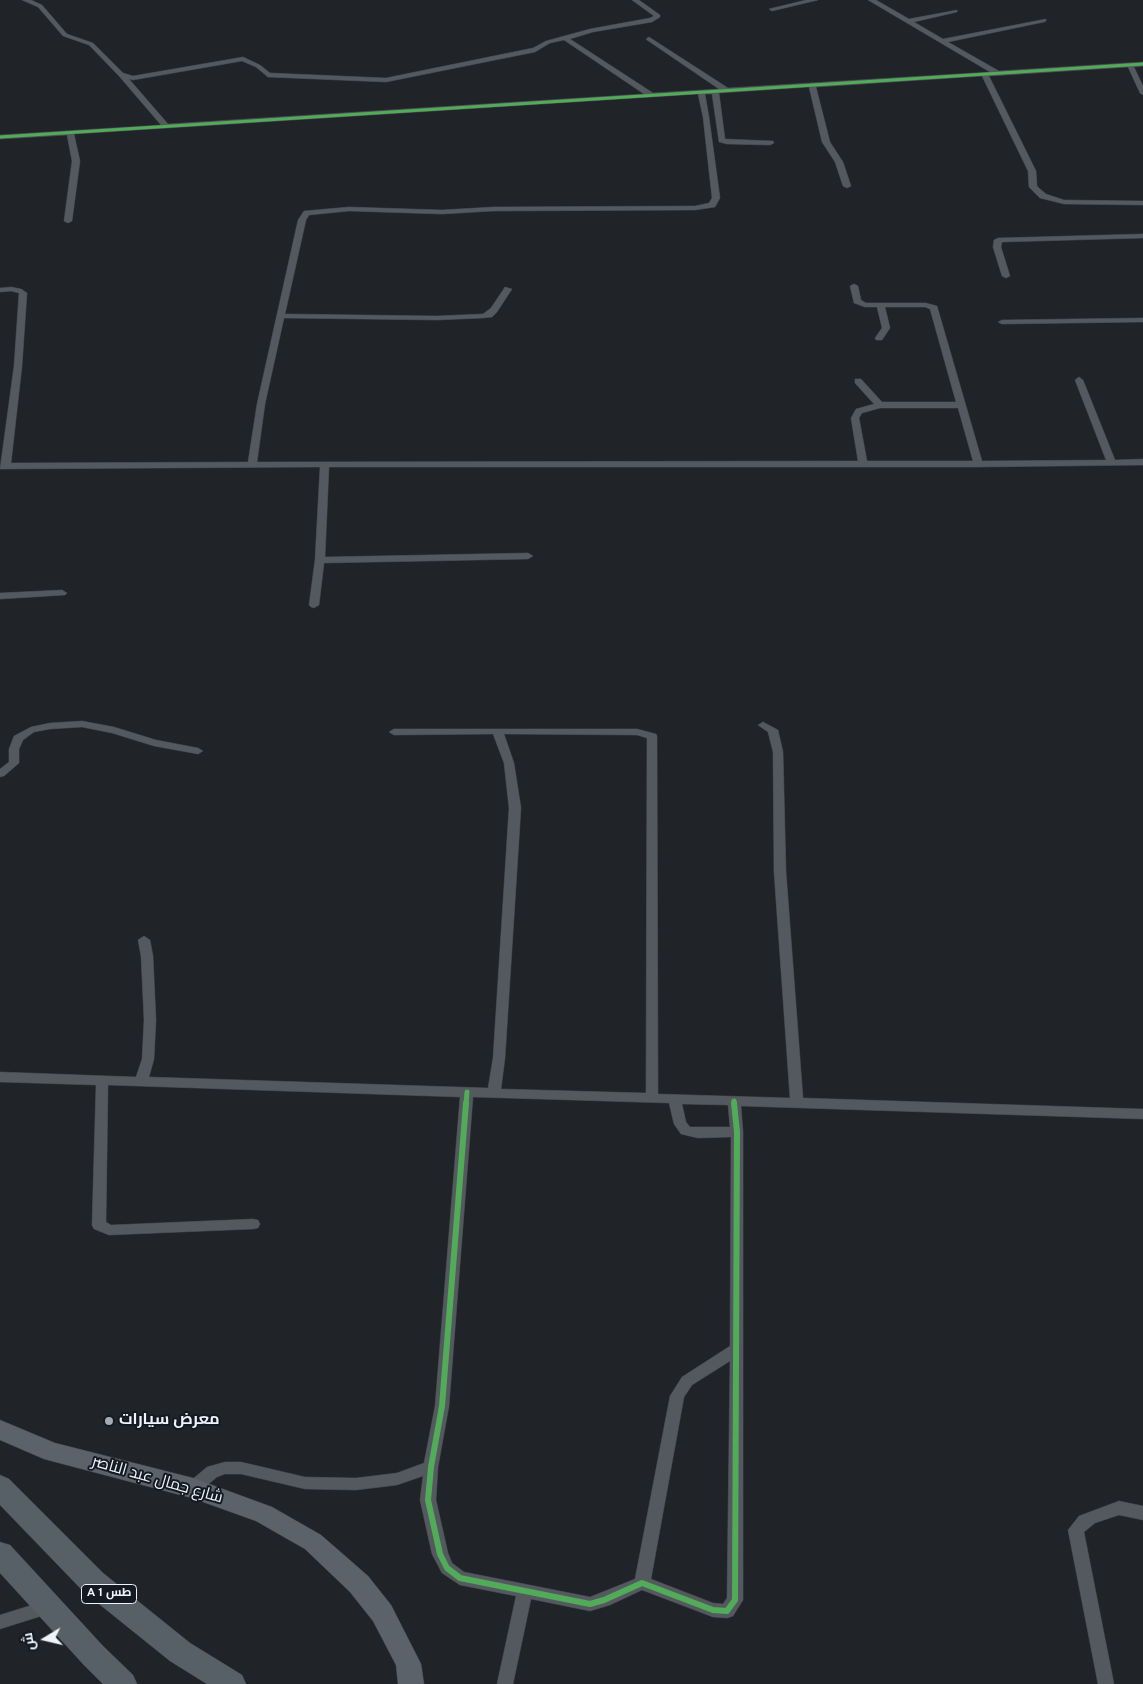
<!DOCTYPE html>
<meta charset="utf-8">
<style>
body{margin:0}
#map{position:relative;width:1143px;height:1684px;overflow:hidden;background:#202429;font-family:Overpass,Cairo,sans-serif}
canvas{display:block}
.north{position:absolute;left:20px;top:1614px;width:50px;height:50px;-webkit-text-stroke:4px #131a23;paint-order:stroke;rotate:261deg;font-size:14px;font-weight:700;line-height:20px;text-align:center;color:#eef4fa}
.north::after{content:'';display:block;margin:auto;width:18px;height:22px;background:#eef4fa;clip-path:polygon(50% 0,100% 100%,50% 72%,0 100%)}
</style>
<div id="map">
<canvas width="1143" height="1684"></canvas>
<div class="north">ش</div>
</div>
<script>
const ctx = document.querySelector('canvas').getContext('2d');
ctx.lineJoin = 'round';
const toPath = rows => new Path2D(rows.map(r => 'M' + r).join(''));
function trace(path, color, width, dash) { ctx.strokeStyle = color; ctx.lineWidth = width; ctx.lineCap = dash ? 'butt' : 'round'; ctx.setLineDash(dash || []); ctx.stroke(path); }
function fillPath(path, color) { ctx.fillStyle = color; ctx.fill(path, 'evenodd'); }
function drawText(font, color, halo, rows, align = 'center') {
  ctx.font = font + ' Overpass,Cairo,sans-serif'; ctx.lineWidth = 4; ctx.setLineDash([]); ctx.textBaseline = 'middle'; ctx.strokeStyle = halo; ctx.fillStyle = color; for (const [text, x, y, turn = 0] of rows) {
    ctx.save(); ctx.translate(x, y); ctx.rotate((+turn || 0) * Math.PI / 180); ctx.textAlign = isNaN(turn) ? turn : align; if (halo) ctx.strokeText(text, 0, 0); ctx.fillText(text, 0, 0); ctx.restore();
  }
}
const street = toPath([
 [22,0,31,0,42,5,67,34,93,43,123,73,133,76,243,57,260,65,270,73,386,78,533,48,546,41,590,29,650,18,654,16,632,0,639,0,660,15,660,17,652,22,593,32,570,39,653,93,719,89,647,40,646,39,649,37,728,88,990,72,868,0,876,0,909,19,957,10,957,12,914,22,943,39,1046,19,1046,21,1044,22,948,42,999,71,1143,62,1143,66,1134,67,1143,86,1143,95,1140,93,1128,67,989,76,1036,171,1037,186,1040,189,1046,194,1064,200,1143,201,1143,205,1064,204,1040,198,1029,187,1028,171,982,76,816,87,830,142,843,162,851,186,847,188,843,186,835,162,822,142,809,87,719,93,725,139,773,141,774,143,770,145,727,144,719,142,712,94,705,94,709,117,720,198,715,207,695,210,493,211,442,214,349,211,309,215,306,220,285,314,437,316,483,314,491,308,505,287,512,289,497,312,492,317,483,318,437,320,284,318,265,404,257,462,858,461,851,418,856,409,874,404,855,383,855,379,861,379,882,402,956,402,930,309,925,307,885,307,890,328,882,340,876,340,875,338,882,328,877,307,865,307,854,303,850,286,854,284,858,286,861,300,866,303,926,303,937,306,982,461,1106,460,1075,380,1079,377,1083,380,1115,460,1143,459,1143,465,978,467,329,467,325,557,528,553,533,556,528,559,324,563,319,605,314,608,311,607,309,605,315,560,320,467,0,469,14,366,19,293,11,291,0,292,0,288,11,287,21,289,27,293,22,366,11,463,248,462,257,404,298,220,304,211,349,207,442,210,493,207,695,206,709,203,712,198,703,117,698,94,74,134,80,161,72,221,68,223,64,221,72,161,67,135,0,139,0,135,161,125,119,76,89,45,63,36,38,7,22,0],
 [564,40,644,94,168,124,129,79,133,80,242,61,256,67,268,77,386,82,535,52,550,43,564,40],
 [880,408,958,408,973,461,867,461,859,418,862,413,880,408],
 [806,0,818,0,772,11,769,9,806,0],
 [1143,234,1143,238,1002,242,1001,247,1010,276,1006,278,1002,276,993,247,994,240,998,238,1143,234],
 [1143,318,1143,322,1002,324,998,322,1002,320,1143,318],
 [62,590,67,593,65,595,0,599,0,593,62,590],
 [82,721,114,727,156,740,198,748,203,751,198,754,154,746,112,733,82,727,50,729,34,732,23,740,19,749,19,763,4,776,0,777,0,769,9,762,9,749,14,736,31,727,50,723,82,721],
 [763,722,778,730,783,752,786,872,803,1098,1143,1109,1143,1119,741,1106,743,1132,743,1600,733,1616,727,1618,713,1617,642,1590,610,1605,590,1611,531,1599,513,1684,497,1684,516,1596,460,1585,442,1573,432,1554,420,1500,423,1476,397,1485,356,1490,305,1489,241,1474,225,1474,217,1477,198,1493,193,1494,188,1493,185,1488,188,1483,207,1467,225,1462,241,1462,305,1477,356,1478,397,1473,424,1463,435,1406,460,1097,108,1085,106,1222,111,1225,253,1219,258,1220,260,1224,258,1228,253,1229,109,1235,94,1229,92,1225,96,1085,0,1082,0,1072,136,1077,142,1059,144,1020,141,956,138,940,144,936,150,940,153,956,156,1020,154,1059,149,1077,488,1088,493,1058,509,808,504,763,493,734,394,735,389,732,394,729,637,729,656,734,657,736,658,1094,790,1098,774,872,773,752,768,732,758,725,763,722],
 [504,734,637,735,647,738,646,1093,501,1089,505,1058,521,808,514,763,504,734],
 [473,1097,669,1103,674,1124,681,1134,698,1138,731,1137,730,1346,682,1377,670,1396,635,1579,590,1597,464,1572,452,1563,448,1553,436,1500,438,1467,449,1406,473,1097],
 [682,1104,728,1105,730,1127,690,1127,686,1122,682,1104],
 [730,1361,727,1598,723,1604,713,1603,651,1579,684,1397,692,1385,730,1361],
 [1119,1501,1143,1506,1143,1520,1119,1515,1095,1523,1084,1532,1114,1684,1098,1684,1068,1530,1079,1516,1119,1501],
 [48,1600,54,1602,56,1607,54,1612,0,1629,0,1615,48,1600]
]);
const primary = toPath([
 [0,1420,55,1443,193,1478,272,1507,321,1535,368,1576,391,1605,421,1664,424,1684,398,1684,396,1665,373,1621,350,1592,305,1549,256,1521,192,1498,44,1459,0,1440,0,1420]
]);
const highway = toPath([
 [0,1475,9,1479,103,1573,190,1643,242,1675,246,1684,207,1684,170,1661,83,1591,0,1505,0,1475],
 [0,1542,10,1545,103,1646,133,1675,137,1684,103,1684,83,1664,0,1573,0,1542]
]);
trace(street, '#3e4145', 1);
trace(primary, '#3e4145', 1);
trace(highway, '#3e4145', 1);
fillPath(street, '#53595f');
fillPath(primary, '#5c626a');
fillPath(highway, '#576067');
trace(toPath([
 [0,137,1143,64]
]), '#51ab58', 3);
trace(toPath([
 [734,1101,734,1104],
 [466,1104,467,1092]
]), '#51ab58', 5);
trace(toPath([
 [466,1103,442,1406,431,1467,428,1500,440,1554,447,1568,460,1578,590,1604,604,1600,642,1583,713,1610,727,1611,735,1600,737,1132,734,1103]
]), '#51ab58', 6);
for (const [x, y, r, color] of [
 [109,1421,5,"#a6abb1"]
]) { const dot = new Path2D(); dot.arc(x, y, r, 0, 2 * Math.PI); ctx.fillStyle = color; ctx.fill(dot); trace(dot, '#131a23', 2); }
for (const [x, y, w] of [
 [109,1594,55]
]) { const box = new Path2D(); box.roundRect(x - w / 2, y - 9.5, w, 19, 4); ctx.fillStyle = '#131a23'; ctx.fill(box); trace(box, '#eef4fa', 1); }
drawText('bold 12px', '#eef4fa', null, [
 ["A 1 طس",109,1594]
]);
drawText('bold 16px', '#eef4fa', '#131a23', [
 ["معرض سيارات",119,1421]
], 'left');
drawText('16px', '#eef4fa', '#131a23', [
 ["شارع جمال عبد الناصر",157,1481,16]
]);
</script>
